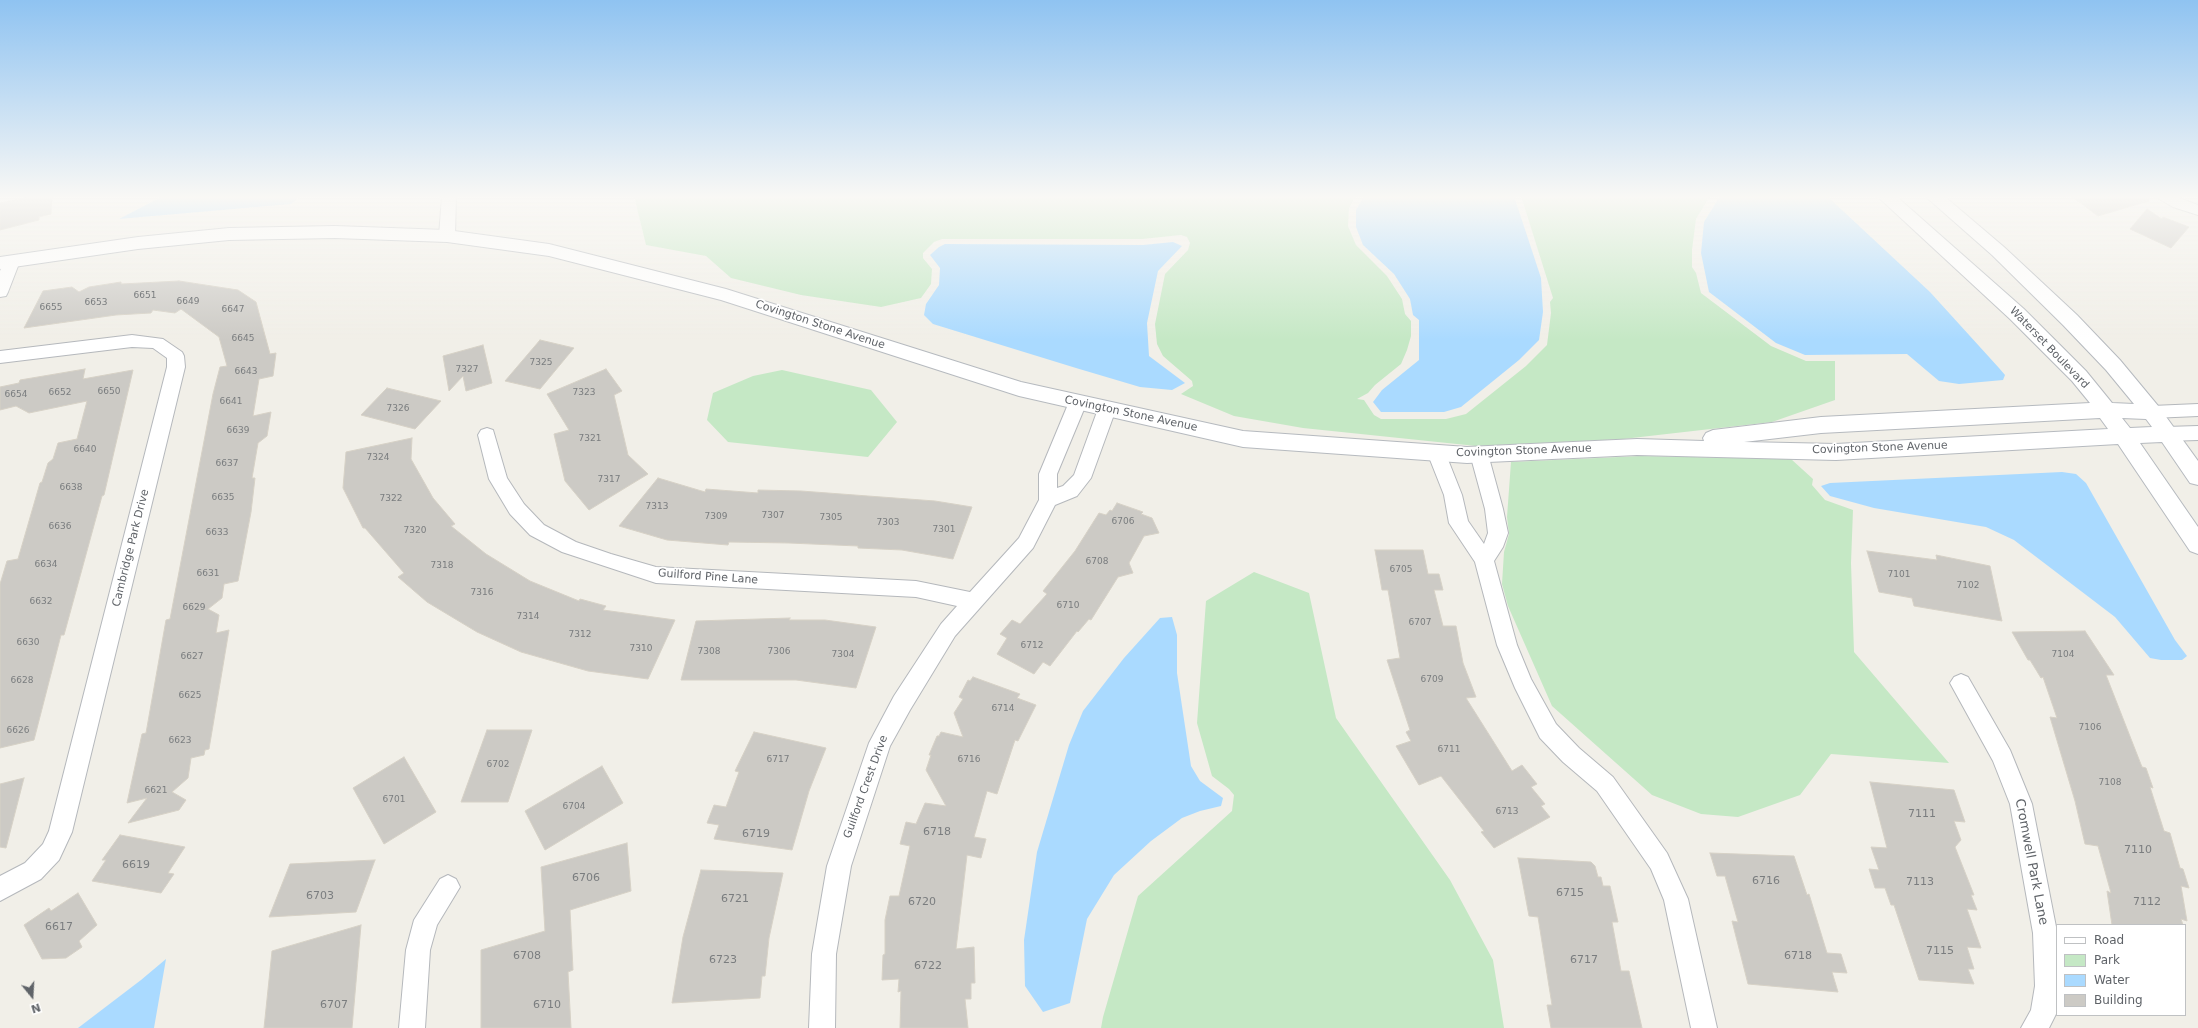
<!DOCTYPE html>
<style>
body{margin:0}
#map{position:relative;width:2198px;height:1028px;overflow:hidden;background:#f1efe8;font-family:"DejaVu Sans",sans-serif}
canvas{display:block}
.legend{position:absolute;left:2056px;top:924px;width:130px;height:92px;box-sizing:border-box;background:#fff;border:1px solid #bfc1c3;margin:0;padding:5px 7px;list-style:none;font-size:12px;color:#5f6368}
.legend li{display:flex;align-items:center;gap:8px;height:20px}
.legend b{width:20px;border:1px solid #bfc1c3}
.north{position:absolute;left:12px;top:976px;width:40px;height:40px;-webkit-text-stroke:3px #fff;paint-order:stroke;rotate:162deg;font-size:11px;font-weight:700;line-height:16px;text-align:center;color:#5f6368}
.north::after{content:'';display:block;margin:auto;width:14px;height:18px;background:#5f6368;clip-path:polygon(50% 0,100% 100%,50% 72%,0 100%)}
</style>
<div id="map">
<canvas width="2198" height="1028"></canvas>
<ul class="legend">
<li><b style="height:5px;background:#fff"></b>Road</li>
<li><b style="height:11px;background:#c5e8c5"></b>Park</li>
<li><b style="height:11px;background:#aadaff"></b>Water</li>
<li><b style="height:11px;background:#cccac5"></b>Building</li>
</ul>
<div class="north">N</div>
</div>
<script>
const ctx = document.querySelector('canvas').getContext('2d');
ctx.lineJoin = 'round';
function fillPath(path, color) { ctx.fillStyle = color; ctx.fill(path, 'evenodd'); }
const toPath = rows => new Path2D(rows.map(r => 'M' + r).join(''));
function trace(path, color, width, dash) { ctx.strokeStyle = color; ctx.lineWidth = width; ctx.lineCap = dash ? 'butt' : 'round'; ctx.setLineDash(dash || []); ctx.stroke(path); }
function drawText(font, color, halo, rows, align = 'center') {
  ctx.font = font + ' "DejaVu Sans",sans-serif'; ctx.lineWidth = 3.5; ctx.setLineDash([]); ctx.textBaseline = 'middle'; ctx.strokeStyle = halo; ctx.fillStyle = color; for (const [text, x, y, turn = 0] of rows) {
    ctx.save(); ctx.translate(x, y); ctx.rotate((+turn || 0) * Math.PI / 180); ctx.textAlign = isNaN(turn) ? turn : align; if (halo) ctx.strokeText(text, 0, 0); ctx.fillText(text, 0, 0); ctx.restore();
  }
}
fillPath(toPath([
 [634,196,1355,196,1349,209,1348,226,1356,245,1387,276,1402,299,1405,314,1411,321,1411,336,1407,350,1401,364,1375,385,1368,393,1357,399,1364,400,1374,415,1381,419,1446,419,1466,414,1526,366,1547,345,1551,313,1550,302,1553,298,1521,196,1710,196,1696,219,1692,250,1692,267,1696,273,1701,293,1771,346,1806,361,1835,361,1835,400,1772,422,1623,439,1476,446,1303,428,1234,416,1181,394,1193,386,1192,381,1163,356,1157,344,1155,324,1165,274,1188,250,1190,243,1187,237,1181,235,1142,239,942,239,934,242,923,253,923,258,932,269,931,284,921,298,881,307,801,295,731,278,706,256,646,245],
 [782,370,871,390,897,422,868,457,728,442,707,420,713,393,753,376],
 [1641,456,1791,459,1813,479,1812,485,1825,500,1853,510,1851,563,1854,652,1949,763,1831,754,1800,795,1738,817,1701,814,1652,795,1552,706,1508,606,1502,584,1504,552,1509,534,1507,517,1511,462],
 [1254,572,1309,593,1336,718,1450,880,1493,960,1504,1028,1101,1028,1103,1017,1138,896,1232,811,1234,795,1229,789,1212,776,1197,723,1206,601]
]), '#c5e8c5');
fillPath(toPath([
 [163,196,300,196,291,204,119,219],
 [1364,196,1514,196,1541,278,1543,312,1539,340,1519,360,1461,407,1444,412,1381,412,1373,402,1382,390,1419,360,1419,320,1413,315,1410,299,1394,274,1363,245,1356,227,1356,210],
 [1720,196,1827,196,1930,292,1999,368,2005,375,2003,380,1959,384,1939,381,1907,354,1805,355,1776,343,1709,292,1701,253,1704,222],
 [1173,242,1182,246,1158,271,1147,323,1149,356,1185,383,1172,390,1140,387,1076,368,933,324,924,315,926,304,939,285,940,268,930,255,939,247,945,244,1143,245],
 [2062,472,2076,474,2086,483,2175,640,2187,656,2182,660,2161,660,2150,658,2115,617,2014,540,1986,527,1874,508,1830,496,1821,486,1830,483],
 [1172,617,1177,635,1177,673,1191,766,1200,781,1223,798,1221,806,1200,811,1182,818,1151,841,1114,875,1087,919,1070,1003,1043,1012,1025,986,1024,940,1037,852,1069,745,1083,711,1124,658,1160,618],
 [166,959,154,1028,78,1028,141,980]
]), '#aadaff');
const building = toPath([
 [37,196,52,196,51,214,39,217,39,220,0,230,0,203,37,196],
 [2071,196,2148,196,2149,201,2098,216,2071,196],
 [2147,209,2162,219,2163,217,2189,227,2171,248,2130,229,2147,209],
 [179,281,238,290,256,302,270,354,276,353,273,376,259,379,253,416,271,412,267,436,258,443,252,478,255,478,251,512,238,581,224,584,222,598,208,609,219,615,216,633,229,630,209,749,205,750,204,755,191,758,188,778,172,792,186,800,179,810,128,823,147,798,127,803,142,734,146,733,166,620,170,619,213,394,220,367,227,366,219,337,181,309,175,313,153,310,151,313,116,315,24,328,43,291,72,287,79,292,89,287,121,282,121,284,179,281],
 [540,340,574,348,540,389,505,381,540,340],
 [483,345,492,383,466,391,463,376,449,391,443,356,483,345],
 [85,369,83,379,133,370,104,495,102,496,64,635,61,635,34,740,0,748,0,584,7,561,18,559,40,483,42,482,48,463,53,459,58,443,77,439,87,401,29,413,16,406,0,410,0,387,19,383,20,380,85,369],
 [606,369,622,391,614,395,628,455,648,474,589,510,565,481,554,434,569,430,547,394,606,369],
 [387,388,441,401,415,429,361,415,387,388],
 [412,438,411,459,433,498,455,524,451,526,486,554,530,581,579,601,580,599,606,606,603,610,675,620,648,679,588,671,521,652,477,632,427,602,398,577,404,573,365,528,363,528,343,488,346,452,412,438],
 [658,478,705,492,706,489,758,493,758,490,801,491,935,501,972,507,953,559,902,550,858,548,858,546,789,543,729,542,728,545,667,540,619,526,658,478],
 [1117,503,1143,512,1141,514,1152,518,1159,533,1144,536,1129,563,1133,573,1118,577,1091,620,1089,619,1078,632,1077,631,1050,666,1043,662,1034,674,997,654,1007,638,1000,634,1012,620,1020,624,1047,594,1043,591,1075,551,1099,513,1106,515,1110,510,1112,511,1117,503],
 [1375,550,1423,550,1428,574,1439,574,1443,590,1434,590,1443,626,1456,626,1463,663,1476,697,1466,698,1512,771,1522,765,1537,784,1531,787,1545,804,1541,806,1550,817,1494,848,1481,832,1484,831,1441,776,1419,785,1396,746,1411,741,1406,732,1410,730,1387,660,1400,658,1388,590,1382,590,1375,550],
 [1867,551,1937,560,1936,555,1990,566,2002,621,1914,606,1912,598,1879,592,1867,551],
 [790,618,789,620,825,620,876,627,856,688,796,680,681,680,696,621,790,618],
 [2085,631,2114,675,2106,675,2142,767,2146,768,2153,788,2150,787,2164,831,2170,833,2180,868,2183,869,2189,888,2181,886,2187,921,2181,919,2183,925,2112,925,2107,891,2111,893,2098,846,2085,844,2075,801,2050,717,2057,718,2043,677,2041,678,2030,660,2028,660,2012,632,2085,631],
 [973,677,1020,694,1017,698,1036,705,1018,741,1015,740,997,794,987,791,974,837,986,839,981,858,967,855,956,949,974,947,975,983,971,983,971,999,965,999,968,1028,900,1028,901,991,898,992,899,979,882,980,883,955,885,954,885,920,890,896,899,896,910,846,900,844,906,822,916,824,925,803,946,806,926,770,931,755,929,755,937,736,939,736,941,732,963,737,954,713,963,699,959,697,968,680,970,681,973,677],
 [487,730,532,730,508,802,461,802,487,730],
 [754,732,826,748,809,791,792,850,714,839,719,825,707,823,714,805,726,807,739,772,735,771,754,732],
 [404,757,436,812,384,844,353,788,404,757],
 [602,766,623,803,545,850,525,811,602,766],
 [24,778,6,848,0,847,0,784,24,778],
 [1870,782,1954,790,1965,822,1954,821,1961,840,1955,847,1974,895,1971,895,1977,910,1967,909,1981,948,1967,947,1974,969,1968,969,1974,984,1919,980,1894,905,1891,905,1885,888,1875,888,1869,869,1879,870,1871,847,1887,848,1870,782],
 [120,835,185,847,168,873,174,874,161,893,92,881,106,860,102,860,120,835],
 [627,843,631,891,570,910,573,970,568,972,571,1028,481,1028,481,950,545,931,541,867,627,843],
 [1710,853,1794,856,1807,895,1809,894,1827,953,1841,954,1847,973,1832,972,1838,992,1748,984,1732,921,1738,922,1725,876,1717,876,1710,853],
 [1518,858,1591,862,1595,866,1598,877,1601,877,1603,886,1610,886,1618,922,1612,922,1621,971,1629,971,1642,1028,1551,1028,1547,1005,1552,1005,1538,917,1529,916,1518,858],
 [375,860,356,912,269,917,290,864,375,860],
 [701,870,783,873,769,938,765,976,762,976,760,998,672,1003,683,937,701,870],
 [78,893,97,925,79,941,82,947,66,958,42,959,24,925,49,908,51,911,78,893],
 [361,925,352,1028,264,1028,272,951,361,925]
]);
fillPath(building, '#cccac5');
trace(building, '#d6d1c6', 1);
const street = toPath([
 [442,196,456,196,455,236,452,239,447,241,442,239,439,236,442,196],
 [2154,196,2174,196,2198,205,2198,215,2173,207,2154,196],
 [12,256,18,257,20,261,8,292,6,296,0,297,0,271,6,257,12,256],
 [132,335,163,339,182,352,184,356,185,367,72,832,59,860,41,879,0,901,0,876,25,863,43,844,49,831,167,367,167,358,153,348,132,347,0,363,0,351,132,335],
 [1078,396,1084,398,1087,402,1057,474,1057,488,1063,486,1074,475,1098,409,1101,404,1107,403,1113,404,1116,409,1091,478,1077,496,1055,505,1033,548,955,636,910,710,890,746,851,866,836,954,835,1028,809,1028,812,954,827,866,869,743,894,696,941,624,957,606,916,597,656,583,562,552,530,535,510,514,489,479,478,435,481,430,487,428,493,430,507,478,524,504,544,525,576,542,611,554,656,567,916,581,970,592,1019,538,1039,500,1039,474,1069,402,1072,398,1078,396],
 [2198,404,2198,416,2152,418,2146,417,2143,412,2146,407,2152,406,2198,404],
 [2198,426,2198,440,2166,441,2160,439,2157,434,2160,429,2166,427,2198,426],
 [1436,445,1442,447,1445,452,1462,495,1468,521,1484,544,1488,533,1485,509,1470,454,1473,449,1479,447,1485,449,1488,454,1503,509,1508,533,1503,547,1494,561,1517,645,1531,679,1556,724,1579,748,1613,777,1667,853,1688,899,1717,1028,1691,1028,1664,900,1651,869,1597,791,1563,762,1540,738,1515,688,1497,645,1475,562,1449,523,1444,495,1427,452,1430,447,1436,445],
 [1961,674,1968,677,2010,750,2032,804,2057,932,2057,1004,2056,1014,2049,1028,2021,1028,2031,1010,2035,986,2033,933,2010,804,1993,761,1950,683,1954,677,1961,674],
 [448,875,456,879,460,887,437,925,430,950,425,1028,399,1028,406,950,414,920,440,879,448,875]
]);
const secondary = toPath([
 [1877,196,1896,196,2024,309,2086,371,2112,403,2134,404,2106,370,2063,325,1992,255,1925,196,1944,196,2004,247,2077,315,2120,360,2159,407,2198,461,2198,485,2190,483,2162,442,2140,443,2198,527,2198,554,2190,551,2118,444,1836,460,1637,455,1467,463,1243,447,1019,396,721,300,549,256,447,242,335,238,229,240,138,249,0,269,0,257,138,237,229,228,335,226,447,230,549,244,726,289,1021,382,1243,431,1467,447,1637,439,1704,441,1703,438,1706,433,1713,430,1821,417,2090,403,2072,381,2010,319,1877,196],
 [2100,418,2108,429,1836,444,1744,442,1821,433,2100,418],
 [2122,418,2146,419,2152,427,2130,428,2122,418]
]);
trace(street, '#b5b8bc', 2);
trace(secondary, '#b6babf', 2);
fillPath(street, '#fff');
fillPath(secondary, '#fff');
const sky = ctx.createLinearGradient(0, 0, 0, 340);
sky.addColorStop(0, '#8fc3f1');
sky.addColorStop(0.58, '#f9f8f5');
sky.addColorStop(1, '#f9f8f500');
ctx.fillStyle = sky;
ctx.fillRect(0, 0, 2198, 340);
drawText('9px', '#7a7d7f', null, [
 ["6651",145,296],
 ["6649",188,302],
 ["6653",96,303],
 ["6655",51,308],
 ["6647",233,310],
 ["6645",243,339],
 ["7325",541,363],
 ["7327",467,370],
 ["6643",246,372],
 ["6650",109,392],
 ["6652",60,393],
 ["7323",584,393],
 ["6654",16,395],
 ["6641",231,402],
 ["7326",398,409],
 ["6639",238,431],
 ["7321",590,439],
 ["6640",85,450],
 ["7324",378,458],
 ["6637",227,464],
 ["7317",609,480],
 ["6638",71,488],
 ["6635",223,498],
 ["7322",391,499],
 ["7313",657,507],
 ["7307",773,516],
 ["7309",716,517],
 ["7305",831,518],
 ["6706",1123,522],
 ["7303",888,523],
 ["6636",60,527],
 ["7301",944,530],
 ["7320",415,531],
 ["6633",217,533],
 ["6708",1097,562],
 ["6634",46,565],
 ["7318",442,566],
 ["6705",1401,570],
 ["6631",208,574],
 ["7101",1899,575],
 ["7102",1968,586],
 ["7316",482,593],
 ["6632",41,602],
 ["6710",1068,606],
 ["6629",194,608],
 ["7314",528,617],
 ["6707",1420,623],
 ["7312",580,635],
 ["6630",28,643],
 ["6712",1032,646],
 ["7310",641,649],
 ["7308",709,652],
 ["7306",779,652],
 ["7304",843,655],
 ["7104",2063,655],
 ["6627",192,657],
 ["6709",1432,680],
 ["6628",22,681],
 ["6625",190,696],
 ["6714",1003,709],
 ["7106",2090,728],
 ["6626",18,731],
 ["6623",180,741],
 ["6711",1449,750],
 ["6717",778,760],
 ["6716",969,760],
 ["6702",498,765],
 ["7108",2110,783],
 ["6621",156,791],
 ["6701",394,800],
 ["6704",574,807],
 ["6713",1507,812]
]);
drawText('11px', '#5f6368', '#fff', [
 ["Covington Stone Avenue",820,325,18],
 ["Waterset Boulevard",2049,348,46],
 ["Covington Stone Avenue",1131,414,12],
 ["Covington Stone Avenue",1880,448,-2],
 ["Covington Stone Avenue",1524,451,-2],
 ["Cambridge Park Drive",131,548,-76],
 ["Guilford Pine Lane",708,577,4],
 ["Guilford Crest Drive",866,787,-70]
]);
drawText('11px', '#7a7d7f', null, [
 ["7111",1922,814],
 ["6718",937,832],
 ["6719",756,834],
 ["7110",2138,850],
 ["6619",136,865],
 ["6706",586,878],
 ["6716",1766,881],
 ["7113",1920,882],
 ["6715",1570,893],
 ["6703",320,896],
 ["6721",735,899],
 ["6720",922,902],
 ["7112",2147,902],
 ["6617",59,927],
 ["7115",1940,951],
 ["6708",527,956],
 ["6718",1798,956],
 ["6723",723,960],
 ["6717",1584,960],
 ["6722",928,966],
 ["6707",334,1005],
 ["6710",547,1005]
]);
drawText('13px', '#5f6368', '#fff', [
 ["Cromwell Park Lane",2031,862,79]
]);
</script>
